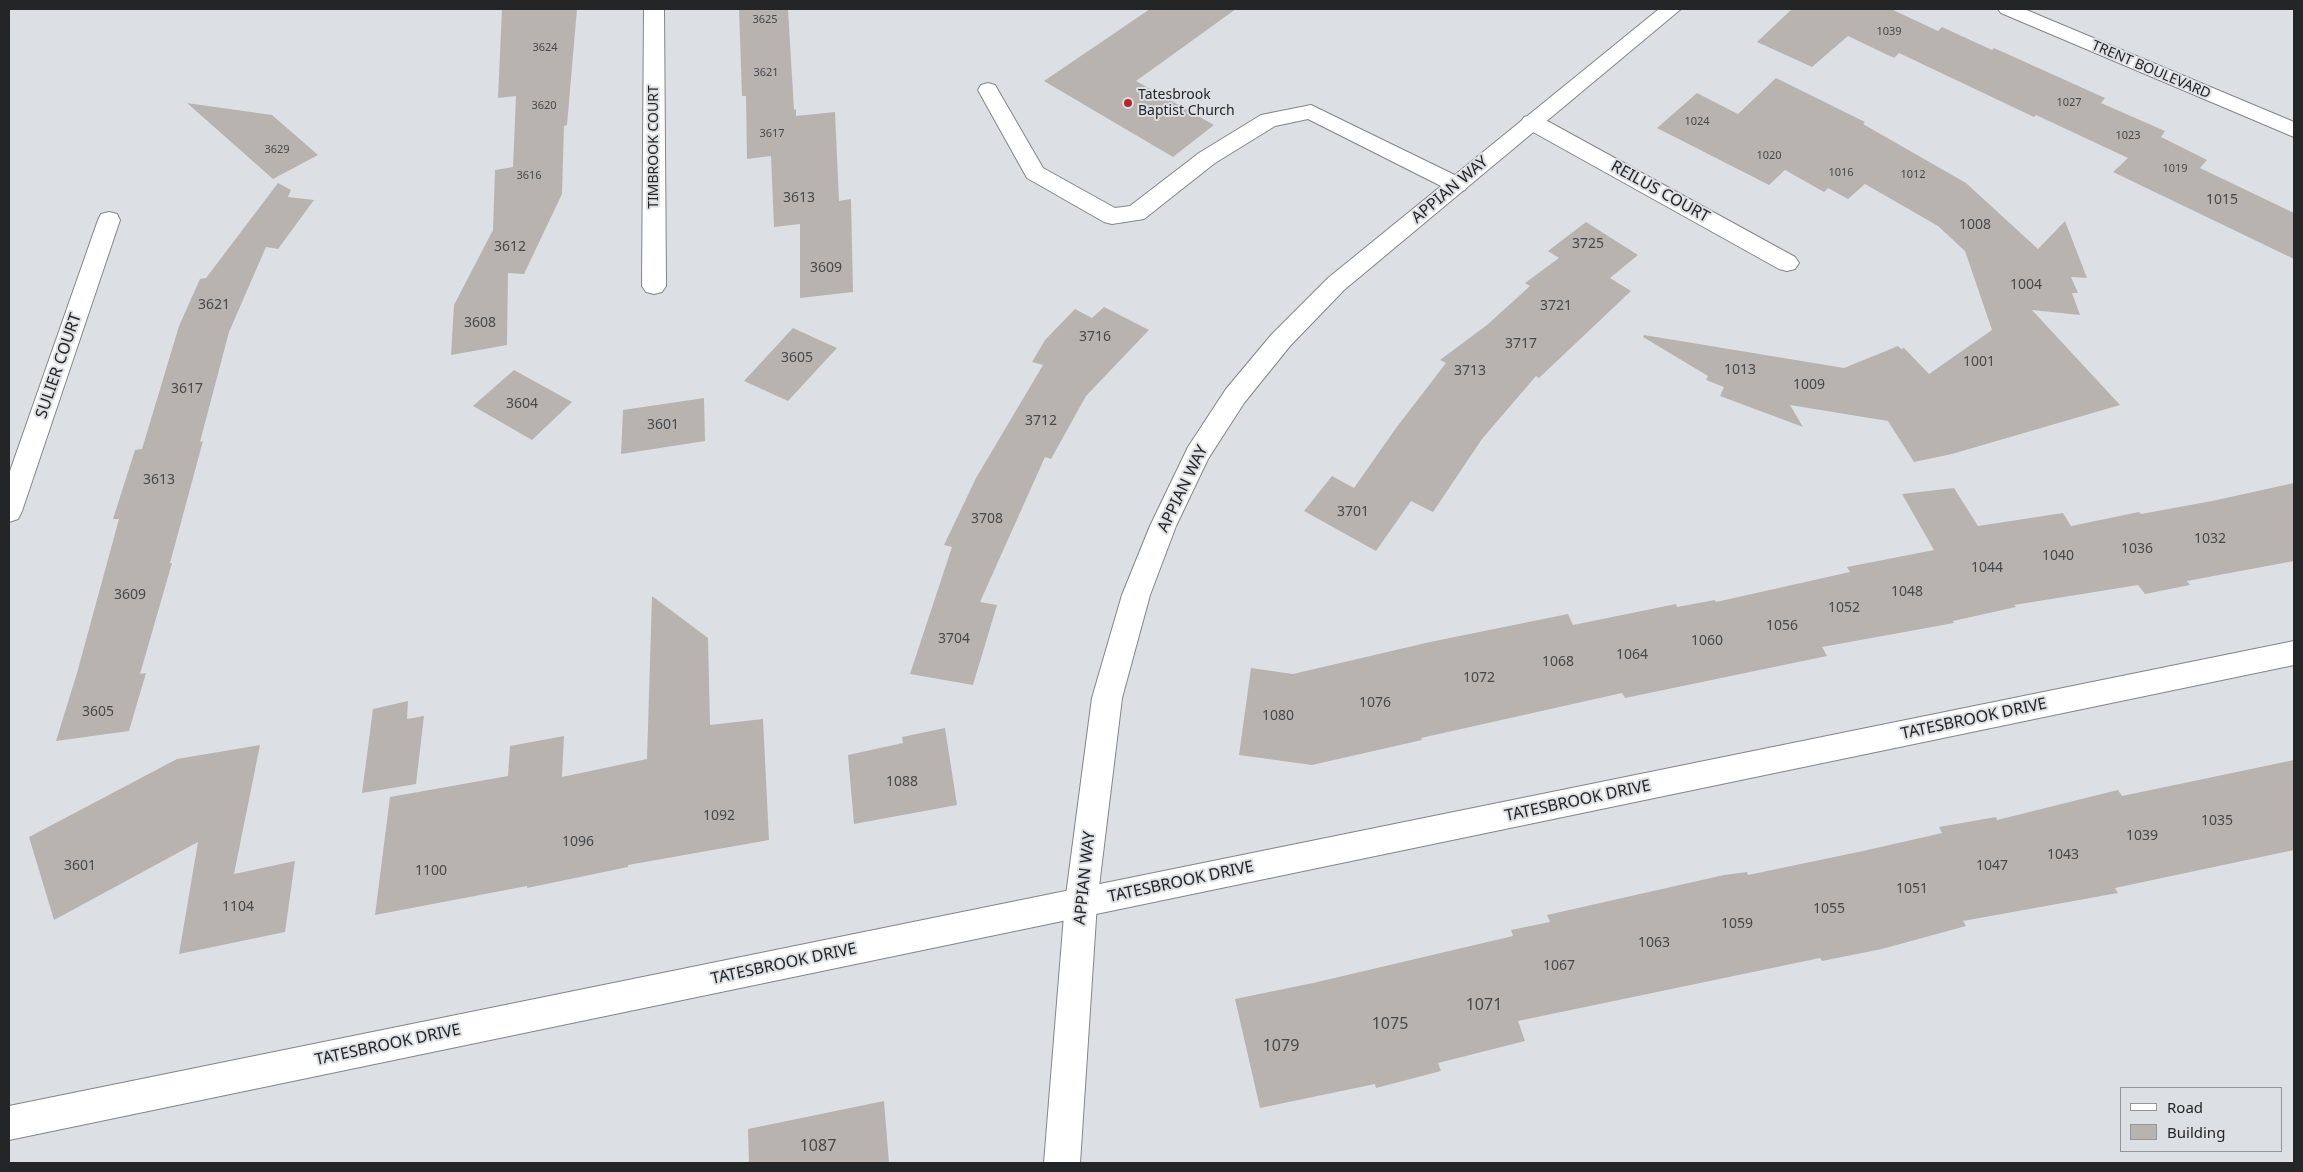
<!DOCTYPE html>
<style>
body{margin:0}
#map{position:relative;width:2303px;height:1172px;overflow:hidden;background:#dce0e5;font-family:"Noto Sans",sans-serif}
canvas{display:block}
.frame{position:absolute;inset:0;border:10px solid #232526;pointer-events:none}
.legend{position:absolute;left:2120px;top:1087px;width:162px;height:65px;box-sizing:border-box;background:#dce0e5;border:1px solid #929599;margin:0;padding:6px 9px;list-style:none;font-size:15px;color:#232526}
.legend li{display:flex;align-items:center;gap:10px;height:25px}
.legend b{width:25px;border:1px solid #929599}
</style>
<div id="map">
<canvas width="2303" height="1172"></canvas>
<div class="frame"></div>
<ul class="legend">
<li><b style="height:6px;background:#fff"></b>Road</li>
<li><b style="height:14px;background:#b9b3b0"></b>Building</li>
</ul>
</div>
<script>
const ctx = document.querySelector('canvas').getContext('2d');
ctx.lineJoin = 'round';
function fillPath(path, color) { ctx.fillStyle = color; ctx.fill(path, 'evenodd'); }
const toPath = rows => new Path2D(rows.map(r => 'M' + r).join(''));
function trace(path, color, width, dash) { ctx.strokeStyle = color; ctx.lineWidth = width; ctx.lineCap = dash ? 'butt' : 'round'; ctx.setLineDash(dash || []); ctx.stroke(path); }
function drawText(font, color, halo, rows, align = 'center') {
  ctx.font = font + ' "Noto Sans",sans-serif'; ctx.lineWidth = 4; ctx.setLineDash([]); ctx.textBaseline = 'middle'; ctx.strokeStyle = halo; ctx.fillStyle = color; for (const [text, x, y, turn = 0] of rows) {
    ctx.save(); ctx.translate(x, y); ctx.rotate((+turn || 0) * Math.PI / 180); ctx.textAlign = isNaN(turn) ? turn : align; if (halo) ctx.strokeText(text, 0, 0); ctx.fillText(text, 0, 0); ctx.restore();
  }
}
fillPath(toPath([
 [502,9,577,9,567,125,564,126,562,194,524,274,508,273,507,345,451,355,454,305,493,230,495,170,513,167,516,96,498,98],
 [739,9,788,9,794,110,796,109,796,116,835,112,839,201,851,199,853,292,800,298,800,224,774,227,771,156,747,159,746,96,742,96],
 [1150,9,1236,9,1136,81,1214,125,1173,157,1044,81],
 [1792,9,1891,9,1938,31,1942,27,1992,50,1994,48,2105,98,2101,103,2165,131,2161,137,2207,160,2200,168,2294,213,2294,259,2113,172,2128,158,2036,115,2034,117,1899,53,1894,58,1848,36,1812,67,1757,42],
 [1776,78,1865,122,1863,124,1966,183,2038,249,2065,221,2087,278,2071,277,2078,293,2072,293,2080,315,2032,310,2120,405,1952,454,1914,462,1888,421,1790,405,1803,427,1720,396,1724,387,1706,380,1708,376,1643,337,1644,335,1844,368,1898,346,1901,349,1904,348,1929,374,1992,330,1965,251,1938,226,1865,184,1848,199,1828,188,1824,192,1785,170,1769,185,1657,128,1697,93,1738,114],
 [187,103,272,115,318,155,273,179],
 [278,183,291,190,288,197,314,200,278,249,266,247,229,332,200,442,203,441,170,563,172,563,140,674,146,673,129,731,56,741,77,673,119,519,113,519,135,450,142,449,179,326,200,279,206,278],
 [1586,222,1638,255,1610,278,1631,291,1539,378,1536,376,1482,439,1433,512,1411,501,1376,551,1304,511,1332,476,1354,488,1396,428,1446,363,1440,360,1487,325,1530,286,1525,283,1559,258,1548,251],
 [1104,307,1149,330,1086,396,1051,459,1045,457,980,602,997,605,973,685,910,674,952,547,944,545,976,478,1043,365,1032,362,1045,340,1075,309,1092,318],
 [793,328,837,348,788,401,744,381],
 [514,370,572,402,532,440,473,406],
 [704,398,705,441,621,454,623,410],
 [2294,483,2294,561,2187,581,2190,585,2145,594,2138,585,2014,605,2016,607,1953,621,1954,623,1822,647,1827,656,1625,698,1622,693,1421,738,1422,740,1312,765,1239,755,1251,668,1293,674,1430,642,1568,614,1573,625,1676,604,1677,607,1715,600,1716,602,1850,572,1847,567,1934,550,1902,494,1954,488,1978,526,2063,513,2071,526,2139,512,2141,514,2212,501],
 [652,596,708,638,710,725,763,719,769,840,628,865,628,867,527,888,527,886,375,915,390,797,508,776,510,746,564,736,562,777,647,759],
 [408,701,407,719,424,716,416,784,362,793,373,709],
 [945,728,957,805,854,824,848,755,903,743,902,737],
 [260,745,234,874,295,861,285,932,179,954,198,842,54,920,29,837,177,759],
 [2294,760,2294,850,2115,888,2118,893,1963,921,1966,926,1882,949,1822,961,1820,958,1518,1021,1525,1041,1438,1063,1441,1071,1376,1088,1375,1084,1260,1108,1235,999,1313,983,1513,936,1511,930,1550,922,1547,915,1724,875,1747,872,1748,875,1863,851,1942,833,1939,827,1996,817,1997,820,2118,790,2122,796],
 [884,1101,889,1163,749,1163,748,1129]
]), '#b9b3b0');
const service = toPath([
 [988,83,995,85,1043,168,1115,208,1130,206,1199,153,1261,115,1311,105,1465,180,1468,185,1465,190,1457,193,1449,190,1308,119,1275,126,1215,163,1144,219,1112,224,1104,222,1027,178,978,90,981,85,988,83]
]);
const minor = toPath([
 [644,9,664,9,666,286,662,292,654,294,646,292,642,286,644,9],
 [1998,9,2024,9,2294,122,2294,137,2001,13,1998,9],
 [1532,115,1540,117,1795,257,1799,263,1795,269,1787,271,1779,269,1524,127,1521,122,1524,117,1532,115],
 [109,212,117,214,120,220,22,511,18,519,9,522,9,474,98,220,101,214,109,212],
 [2294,641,2294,665,9,1140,9,1106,2294,641]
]);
const tertiary = toPath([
 [1659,9,1681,9,1344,290,1290,346,1244,403,1208,459,1176,526,1150,595,1122,698,1097,903,1080,1163,1044,1163,1065,903,1092,698,1122,595,1150,526,1188,447,1226,389,1272,334,1328,278,1659,9]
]);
trace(service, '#82858a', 2);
trace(minor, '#82858a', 2);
trace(tertiary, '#82858a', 2);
fillPath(service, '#fff');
fillPath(minor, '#fff');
fillPath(tertiary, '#fff');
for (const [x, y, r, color] of [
 [1128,103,5,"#b8282a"]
]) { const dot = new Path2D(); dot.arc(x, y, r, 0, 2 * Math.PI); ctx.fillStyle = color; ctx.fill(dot); trace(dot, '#dce0e5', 2); }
drawText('11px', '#484848', null, [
 ["3625",765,20],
 ["1039",1889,32],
 ["3624",545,48],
 ["3621",766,73],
 ["1027",2069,103],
 ["3620",544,106],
 ["1024",1697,122],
 ["3617",772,134],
 ["1023",2128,136],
 ["3629",277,150],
 ["1020",1769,156],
 ["1019",2175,169],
 ["1016",1841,173],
 ["1012",1913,175],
 ["3616",529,176]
]);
drawText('14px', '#232526', '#dce0e5', [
 ["TRENT BOULEVARD",2151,70,23],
 ["TIMBROOK COURT",654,147,-90]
]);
drawText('14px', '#232526', '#dce0e5', [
 ["Tatesbrook",1138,95],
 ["Baptist Church",1138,111]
], 'left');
drawText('14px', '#484848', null, [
 ["3613",799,198],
 ["1015",2222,200],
 ["1008",1975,225],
 ["3725",1588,244],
 ["3612",510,247],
 ["3609",826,268],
 ["1004",2026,285],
 ["3621",214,305],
 ["3721",1556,306],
 ["3608",480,323],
 ["3716",1095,337],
 ["3717",1521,344],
 ["3605",797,358],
 ["1001",1979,362],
 ["1013",1740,370],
 ["3713",1470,371],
 ["1009",1809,385],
 ["3617",187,389],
 ["3604",522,404],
 ["3712",1041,421],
 ["3601",663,425],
 ["3613",159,480],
 ["3701",1353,512],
 ["3708",987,519],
 ["1032",2210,539],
 ["1036",2137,549],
 ["1040",2058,556],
 ["1044",1987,568],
 ["1048",1907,592],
 ["3609",130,595],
 ["1052",1844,608],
 ["1056",1782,626],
 ["3704",954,639],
 ["1060",1707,641],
 ["1064",1632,655],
 ["1068",1558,662],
 ["1072",1479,678],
 ["1076",1375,703],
 ["3605",98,712],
 ["1080",1278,716],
 ["1088",902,782],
 ["1092",719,816],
 ["1035",2217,821],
 ["1039",2142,836],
 ["1096",578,842],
 ["1043",2063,855],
 ["3601",80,866],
 ["1047",1992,866],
 ["1100",431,871],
 ["1051",1912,889],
 ["1104",238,907],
 ["1055",1829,909],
 ["1059",1737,924],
 ["1063",1654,943],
 ["1067",1559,966]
]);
drawText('16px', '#232526', '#dce0e5', [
 ["APPIAN WAY",1450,190,-40],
 ["REILUS COURT",1660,192,29],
 ["SULIER COURT",59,366,-71],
 ["APPIAN WAY",1183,489,-64],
 ["TATESBROOK DRIVE",1974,719,-12],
 ["TATESBROOK DRIVE",1578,801,-12],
 ["APPIAN WAY",1085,878,-84],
 ["TATESBROOK DRIVE",1181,882,-12],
 ["TATESBROOK DRIVE",784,964,-12],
 ["TATESBROOK DRIVE",388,1045,-12]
]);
drawText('16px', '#484848', null, [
 ["1071",1484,1005],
 ["1075",1390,1024],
 ["1079",1281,1046],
 ["1087",818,1146]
]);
</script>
